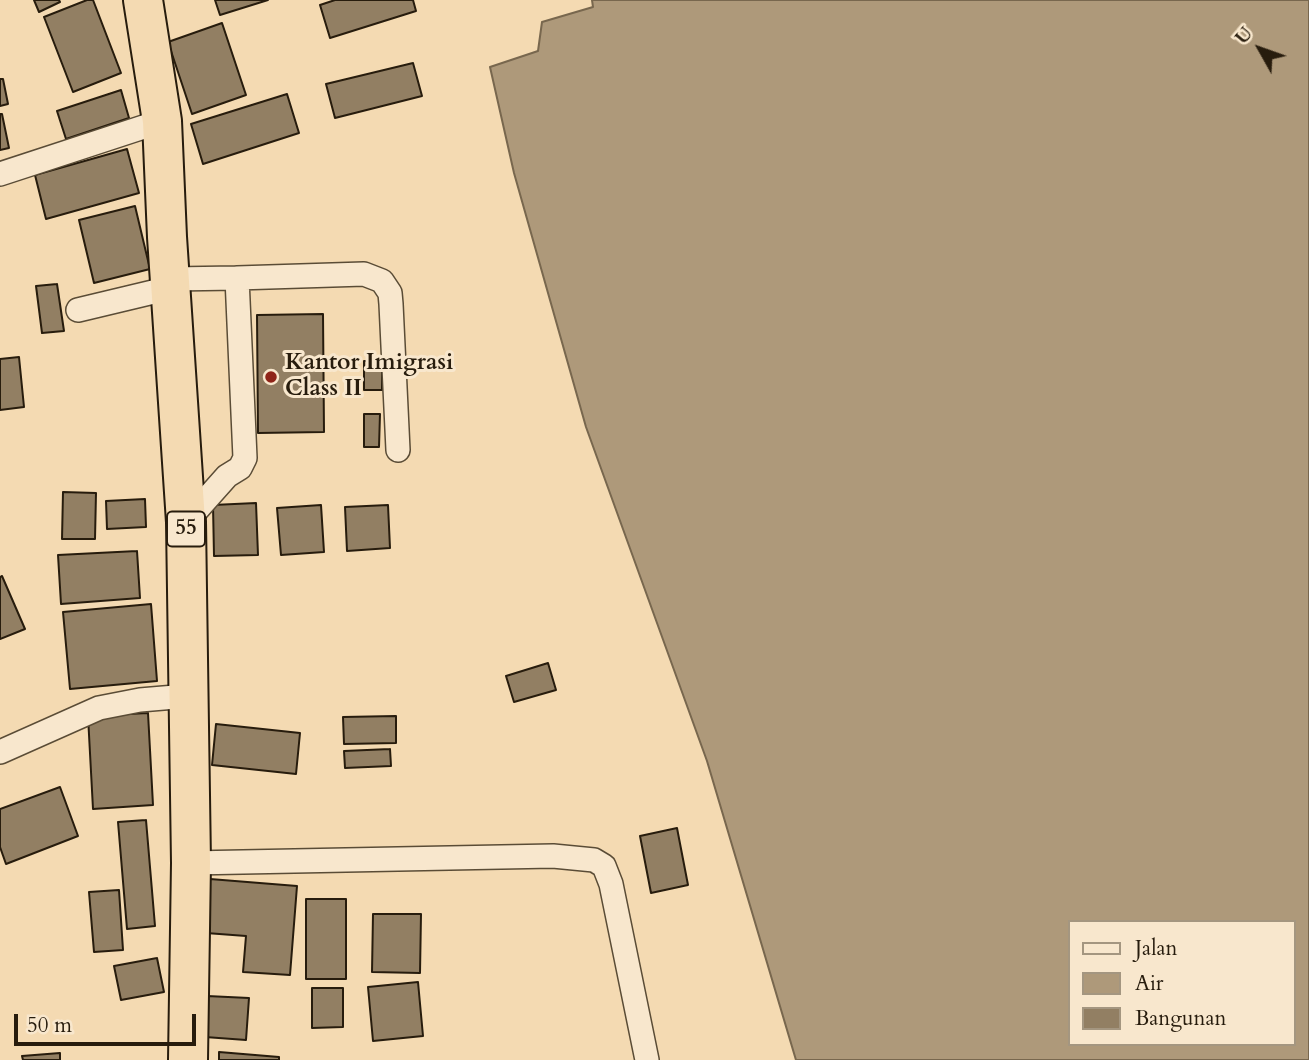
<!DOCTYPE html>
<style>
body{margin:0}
#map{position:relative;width:1309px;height:1060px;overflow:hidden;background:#f4dab2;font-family:Cardo,serif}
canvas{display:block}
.legend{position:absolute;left:1068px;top:920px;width:228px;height:126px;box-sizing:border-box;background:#f8e7cd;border:2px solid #a49680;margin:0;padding:9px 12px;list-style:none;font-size:21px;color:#271c0d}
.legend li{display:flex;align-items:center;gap:14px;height:35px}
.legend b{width:35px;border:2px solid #a49680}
.north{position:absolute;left:1225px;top:14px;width:70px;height:70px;-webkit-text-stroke:5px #f8e7cd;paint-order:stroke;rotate:310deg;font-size:19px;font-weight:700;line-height:28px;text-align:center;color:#271c0d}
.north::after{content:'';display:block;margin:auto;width:24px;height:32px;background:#271c0d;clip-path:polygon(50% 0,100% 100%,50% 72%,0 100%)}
.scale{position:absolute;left:14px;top:1014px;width:182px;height:32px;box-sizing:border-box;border:4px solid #271c0d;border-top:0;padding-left:9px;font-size:21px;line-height:24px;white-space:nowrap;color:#271c0d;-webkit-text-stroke:5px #f8e7cd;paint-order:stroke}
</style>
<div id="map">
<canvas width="1309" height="1060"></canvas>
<ul class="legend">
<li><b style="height:9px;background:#f8e7cd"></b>Jalan</li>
<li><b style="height:19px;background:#ae997a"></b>Air</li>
<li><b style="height:19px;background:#927f63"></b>Bangunan</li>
</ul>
<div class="north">U</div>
<div class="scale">50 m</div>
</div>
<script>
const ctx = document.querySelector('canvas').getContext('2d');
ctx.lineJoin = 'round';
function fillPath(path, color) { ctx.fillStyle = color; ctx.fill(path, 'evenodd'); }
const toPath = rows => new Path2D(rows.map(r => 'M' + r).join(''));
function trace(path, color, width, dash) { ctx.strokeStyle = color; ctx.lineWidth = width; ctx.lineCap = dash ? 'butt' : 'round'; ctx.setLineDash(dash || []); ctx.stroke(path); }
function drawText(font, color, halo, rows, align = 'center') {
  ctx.font = font + ' Cardo,serif'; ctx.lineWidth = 6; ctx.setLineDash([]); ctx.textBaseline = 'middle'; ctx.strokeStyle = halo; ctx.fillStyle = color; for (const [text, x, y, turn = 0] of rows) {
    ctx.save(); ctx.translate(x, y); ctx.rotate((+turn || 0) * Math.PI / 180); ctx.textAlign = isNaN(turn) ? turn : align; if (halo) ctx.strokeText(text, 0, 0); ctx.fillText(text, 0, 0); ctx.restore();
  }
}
const water = toPath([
 [592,0,1309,0,1309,1060,796,1060,707,761,586,427,514,173,490,67,538,51,542,22,593,7,592,0],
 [1069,922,1293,922,1293,1044,1069,1044,1069,922]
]);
fillPath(water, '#ae997a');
trace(water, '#78674e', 2);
const building = toPath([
 [34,0,59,0,60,2,39,12,34,0],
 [87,0,93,0,121,73,73,92,44,17,87,0],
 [215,0,268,0,220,15,215,0],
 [335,0,413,0,416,11,330,38,320,5,335,0],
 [222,23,246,95,192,114,168,42,222,23],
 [413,63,422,96,335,118,326,84,413,63],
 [0,79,3,79,8,104,0,106,0,79],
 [121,90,129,118,66,139,57,111,121,90],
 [287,94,299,133,203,164,191,124,287,94],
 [0,114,2,114,9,148,0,150,0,114],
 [127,149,139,193,46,219,35,175,127,149],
 [135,206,150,269,94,283,79,220,135,206],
 [57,284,64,331,42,333,36,286,57,284],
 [323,314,324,432,258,433,257,315,323,314],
 [19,357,24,407,0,410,0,359,19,357],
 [364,361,382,361,382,390,364,390,364,361],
 [364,414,380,414,379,447,364,447,364,414],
 [63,492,96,493,95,539,62,539,63,492],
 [145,499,146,527,107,529,106,501,145,499],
 [256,503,258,555,214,556,213,505,256,503],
 [321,505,324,552,281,555,277,508,321,505],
 [388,505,390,548,347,551,345,507,388,505],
 [137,551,140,598,61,604,58,555,137,551],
 [2,576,25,629,0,639,0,577,2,576],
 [151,604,157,681,70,689,63,612,151,604],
 [548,663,556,690,514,702,506,676,548,663],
 [148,713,153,805,93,809,88,716,148,713],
 [396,716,396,743,344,744,343,717,396,716],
 [216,724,300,733,296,774,212,765,216,724],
 [390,749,391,766,345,768,344,751,390,749],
 [60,787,78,836,6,864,0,847,0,809,60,787],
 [146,820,155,926,127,929,118,822,146,820],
 [677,828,688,885,651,893,640,836,677,828],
 [210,879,297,886,290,975,243,972,246,936,206,933,210,879],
 [119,890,123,950,94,952,89,892,119,890],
 [306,899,346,899,346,979,306,979,306,899],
 [373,914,421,914,420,973,372,972,373,914],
 [157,958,164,992,121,1000,114,966,157,958],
 [418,982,423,1036,373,1041,368,987,418,982],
 [312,988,343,988,343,1027,312,1028,312,988],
 [207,996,249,998,246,1040,205,1037,207,996],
 [219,1052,279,1057,279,1060,219,1060,219,1052],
 [60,1053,60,1060,23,1060,22,1056,60,1053]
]);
fillPath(building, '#927f63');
trace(building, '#271c0d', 2);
const street = toPath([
 [0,174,162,121],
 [237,278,364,274,382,281,390,293,391,304,398,450],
 [171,279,237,278,245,458,240,468,227,476,186,522],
 [78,310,170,288],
 [0,752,99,708,140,700,187,696],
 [191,863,553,856,594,860,604,866,611,884,647,1060]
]);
const highway = toPath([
 [143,0,162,121,167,237,186,522,191,863,188,1060]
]);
trace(street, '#5a4c36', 26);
trace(highway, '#271c0d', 42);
trace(street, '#f8e7cd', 23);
trace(highway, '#f4dab2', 38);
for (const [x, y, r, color] of [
 [271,377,7,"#8f2418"]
]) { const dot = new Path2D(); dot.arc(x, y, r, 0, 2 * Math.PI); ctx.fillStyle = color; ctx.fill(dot); trace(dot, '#f8e7cd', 2.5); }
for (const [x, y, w] of [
 [186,529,38]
]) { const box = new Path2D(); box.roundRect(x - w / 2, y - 17.5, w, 35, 5); ctx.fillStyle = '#f8e7cd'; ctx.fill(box); trace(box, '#271c0d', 2); }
drawText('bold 21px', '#271c0d', null, [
 ["55",186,529]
]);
drawText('bold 23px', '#271c0d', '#f8e7cd', [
 ["Kantor Imigrasi",285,364],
 ["Class II",285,390]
], 'left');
</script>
